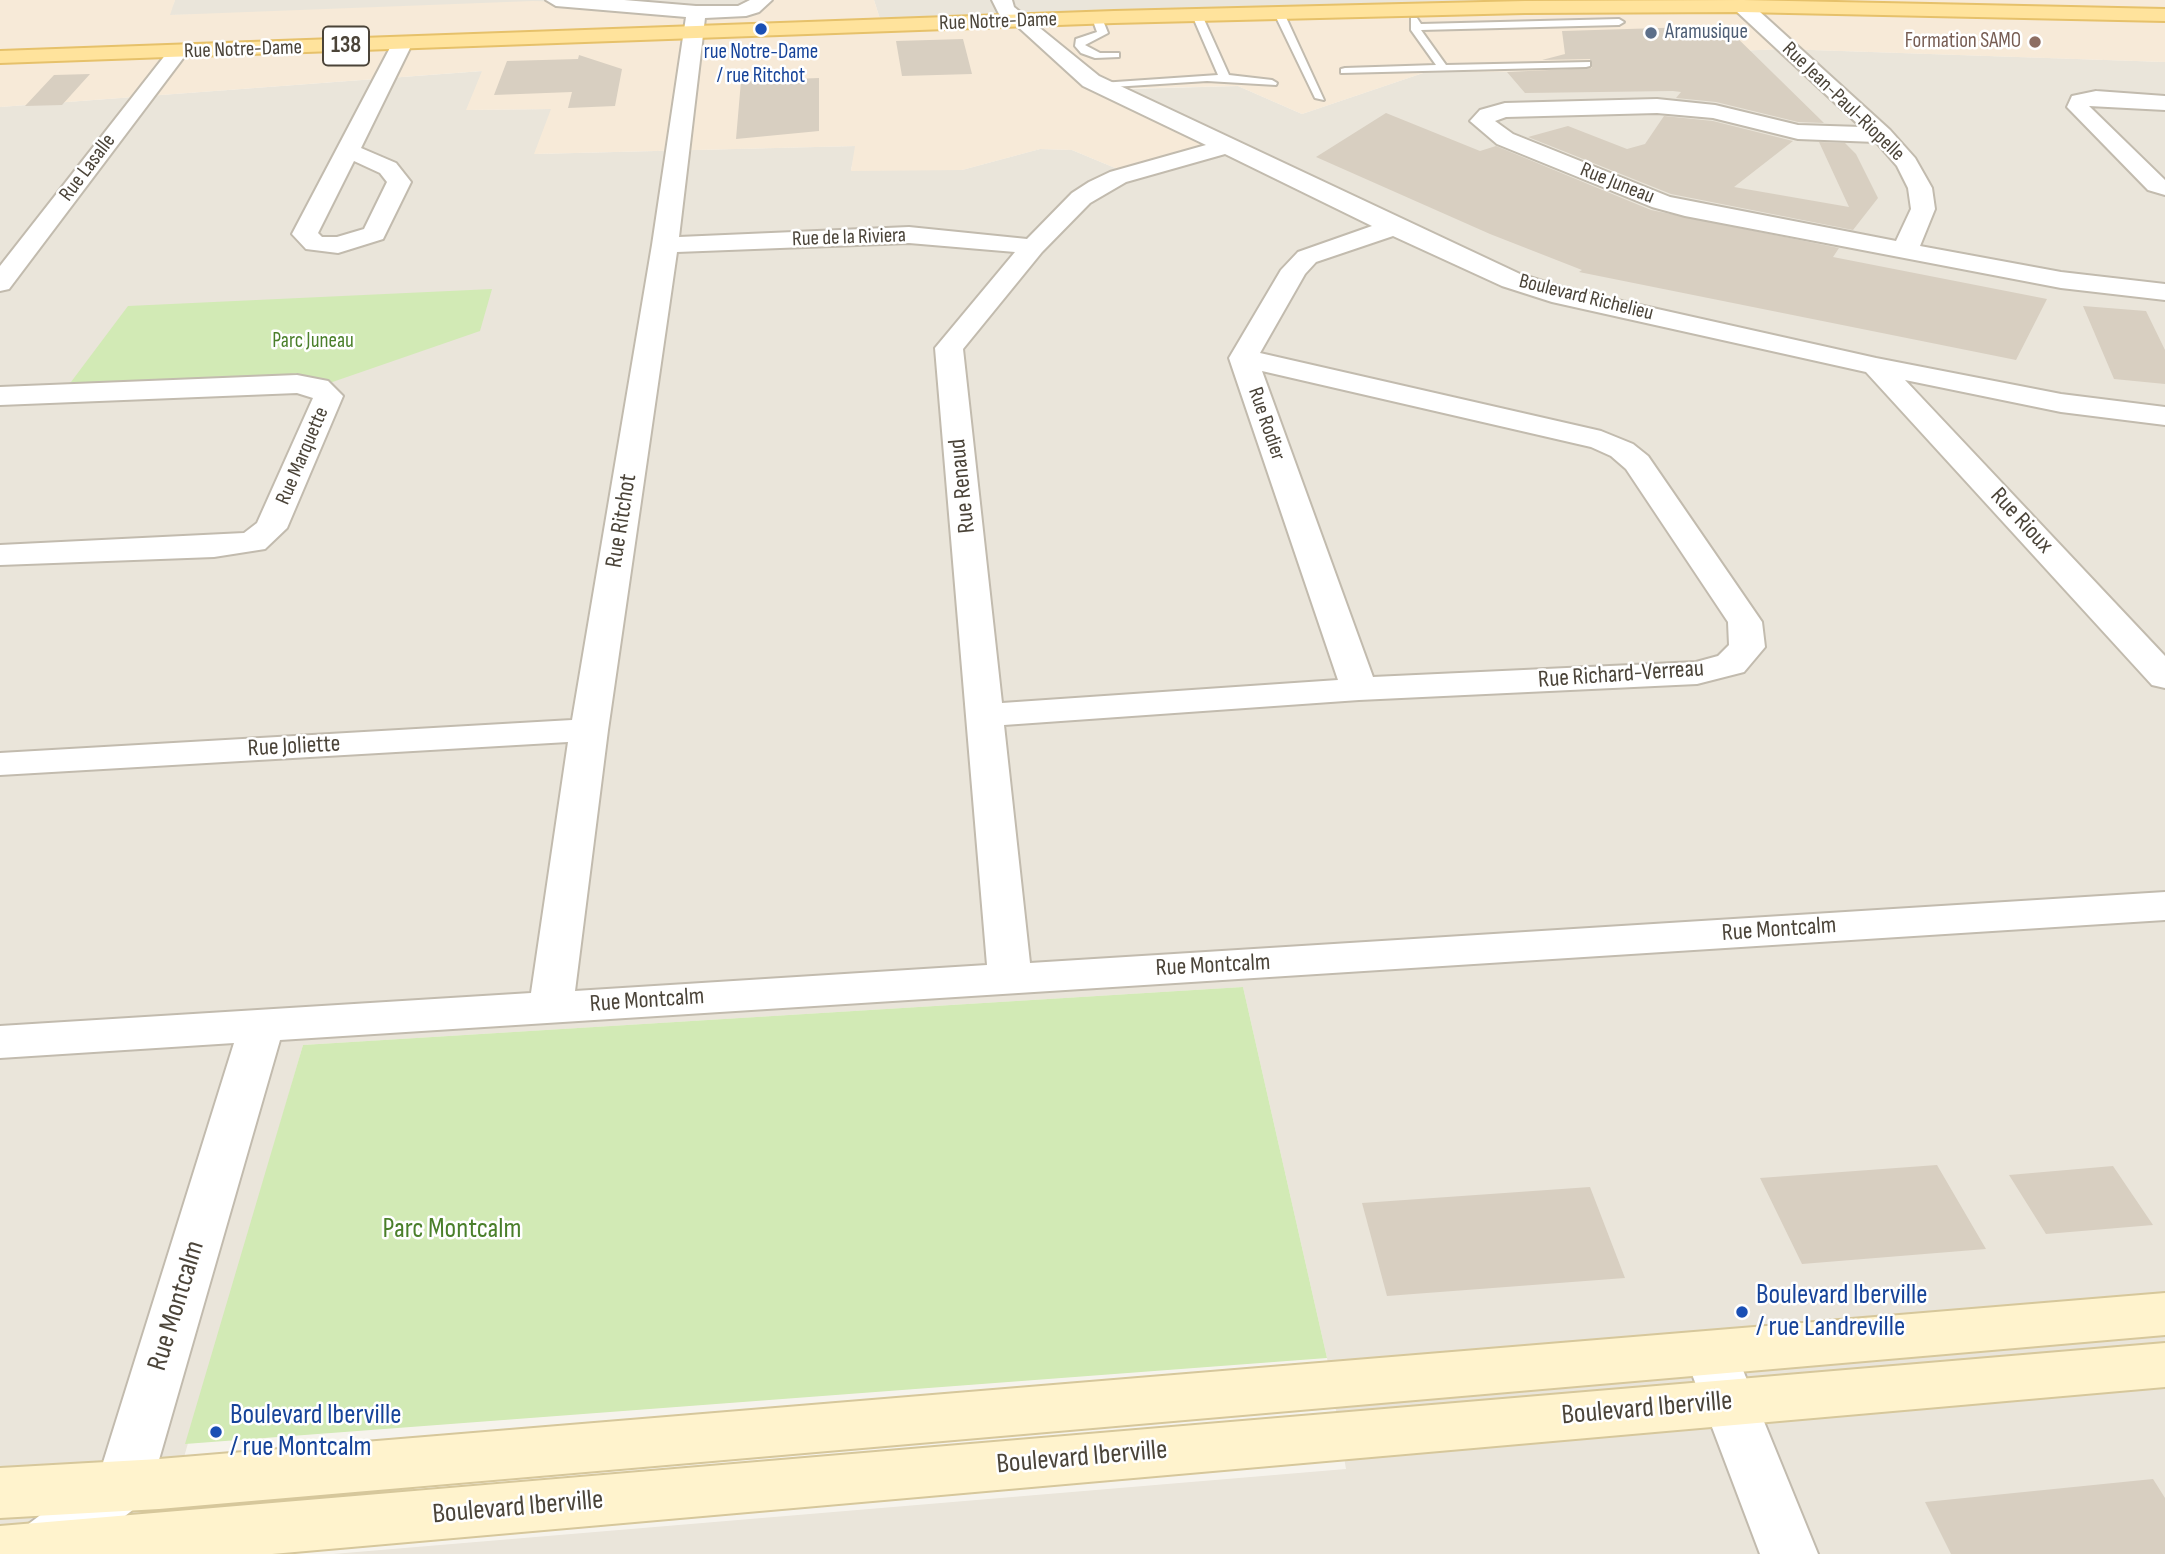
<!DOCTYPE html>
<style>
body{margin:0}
canvas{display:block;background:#f6f3ec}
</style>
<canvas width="2165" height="1554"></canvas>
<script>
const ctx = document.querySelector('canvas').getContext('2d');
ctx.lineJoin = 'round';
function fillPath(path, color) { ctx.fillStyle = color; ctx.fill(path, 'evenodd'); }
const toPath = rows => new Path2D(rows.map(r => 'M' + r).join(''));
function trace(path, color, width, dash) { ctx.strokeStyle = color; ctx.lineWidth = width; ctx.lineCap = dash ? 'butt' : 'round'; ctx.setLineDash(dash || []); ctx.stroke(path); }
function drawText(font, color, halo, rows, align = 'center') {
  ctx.font = font + ' "Sofia Sans Condensed",sans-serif'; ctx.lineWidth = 5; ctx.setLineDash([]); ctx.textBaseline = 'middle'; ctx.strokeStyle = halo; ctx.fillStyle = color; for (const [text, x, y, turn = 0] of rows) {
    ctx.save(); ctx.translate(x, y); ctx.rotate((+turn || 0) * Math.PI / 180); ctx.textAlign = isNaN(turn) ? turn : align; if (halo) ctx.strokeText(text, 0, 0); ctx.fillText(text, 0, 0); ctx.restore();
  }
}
fillPath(toPath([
 [175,0,749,0,739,7,169,15],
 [874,0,1527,0,1530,4,880,19],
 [1783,49,2165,62,2165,1554,333,1554,1346,1469,1327,1358,1243,987,303,1045,156,1554,0,1554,0,107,483,71,467,110,552,109,535,154,856,146,851,170,962,170,1040,149,1072,150,1120,170,1099,90,1238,86,1302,114,1426,72,1697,71,1684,53]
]), '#eae5da');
fillPath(toPath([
 [0,0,175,0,170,15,533,1,739,7,749,0,874,0,880,19,1529,4,1527,0,2165,0,2165,62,1783,49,1685,53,1698,71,1426,72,1302,114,1238,86,1101,89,1209,147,1120,170,1072,150,1040,149,962,170,851,171,855,146,534,154,551,109,466,110,482,71,0,107]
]), '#f7ead8');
fillPath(toPath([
 [492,289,480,331,318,387,62,394,128,306],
 [1243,987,1327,1358,185,1444,303,1045]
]), '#d2eab5');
fillPath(toPath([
 [1725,26,1824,123,1798,122,1716,102,1676,98,1681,92,1673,91,1525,93,1507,72,1592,68,1590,59,1542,60,1565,54,1562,31],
 [963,39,972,74,902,76,896,41],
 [579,55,622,69,615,106,568,108,572,92,494,95,507,61,578,59],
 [90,74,62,105,25,106,54,75],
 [819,78,819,131,736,139,741,81],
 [1386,113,1480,151,1496,146,1651,210,1839,248,1833,257,2047,299,2016,360,1579,272,1582,270,1490,234,1316,157],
 [1664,116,1713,121,1793,141,1734,187,1849,207,1819,142,1845,143,1856,154,1878,198,1853,230,1671,194,1528,137,1568,126,1627,149,1645,144],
 [2083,306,2146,311,2165,350,2165,384,2114,379],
 [1937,1165,1986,1249,1802,1264,1760,1178],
 [2113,1166,2153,1225,2046,1234,2009,1175],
 [1590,1187,1625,1278,1387,1296,1362,1203],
 [2153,1479,2165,1498,2165,1554,1951,1554,1925,1502]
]), '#d8cfc1');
const lane = toPath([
 [1279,10,1284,13,1324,100,1315,98,1274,13,1279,10],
 [1197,12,1202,15,1229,75,1272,80,1277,83,1276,85,1207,81,1097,88,1096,86,1101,83,1218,75,1192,15,1197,12],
 [1097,15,1102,18,1108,33,1085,45,1100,53,1119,53,1119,57,1095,58,1081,53,1075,46,1076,39,1097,32,1092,18,1097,15],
 [1411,18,1417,18,1421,24,1619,19,1624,22,1619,25,1421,30,1446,65,1590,62,1590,66,1586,67,1341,73,1341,69,1345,68,1436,65,1411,30,1411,18]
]);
const street = toPath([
 [546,0,624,0,696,6,738,6,750,0,772,0,759,12,746,16,705,18,679,237,909,227,1027,239,1072,193,1089,182,1110,172,1206,145,1083,86,1015,24,999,14,992,0,1012,0,1014,7,1099,76,1520,274,1568,289,1876,358,2061,394,2165,407,2165,425,2061,412,1905,380,2165,656,2165,688,2152,685,1866,372,1552,302,1502,286,1393,236,1316,262,1305,274,1260,353,1601,431,1633,444,1648,456,1762,622,1765,647,1744,672,1697,684,1359,700,1004,725,1030,963,2165,892,2165,920,280,1040,152,1484,144,1501,77,1554,7,1554,18,1532,101,1469,234,1043,0,1058,0,1026,531,993,568,742,0,775,0,753,572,720,652,245,686,17,556,6,546,0],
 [1225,154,1372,226,1298,252,1281,270,1229,358,1338,680,1002,703,963,349,1042,252,1090,203,1126,182,1225,154],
 [909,243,1015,252,935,348,987,965,575,991,608,730,677,252,909,243],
 [1262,371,1591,447,1611,456,1626,469,1728,622,1729,645,1718,656,1696,662,1373,677,1262,371],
 [1742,0,1749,2,1890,130,1915,158,1932,188,1935,209,1920,246,2061,272,2165,284,2165,300,2061,288,1685,216,1652,207,1497,144,1470,121,1480,110,1505,103,1657,99,1715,105,1798,125,1861,127,1735,10,1732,6,1735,2,1742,0],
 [1657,113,1713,118,1798,139,1876,142,1897,166,1908,188,1911,209,1896,241,1670,197,1513,134,1495,121,1506,117,1657,113],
 [402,38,412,44,361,148,396,163,411,182,383,239,338,253,306,249,292,234,392,44,402,38],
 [354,161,380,173,387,182,364,229,337,237,322,237,318,233,354,161],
 [177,47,187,53,184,57,9,289,0,291,0,266,170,49,177,47],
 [2096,91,2165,96,2165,110,2089,106,2165,180,2165,195,2148,190,2067,107,2072,96,2096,91],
 [297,375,328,381,343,396,287,528,265,549,214,557,0,565,0,545,244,533,257,523,313,398,297,393,0,405,0,387,297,375],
 [1710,1331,1729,1338,1736,1353,1818,1554,1760,1554,1684,1353,1691,1338,1710,1331]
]);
const secondary = toPath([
 [2165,1293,2165,1335,159,1509,0,1518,0,1468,159,1459,2165,1293],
 [2165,1343,2165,1387,272,1554,0,1554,0,1526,2165,1343]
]);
const primary = toPath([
 [1742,0,2165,9,2165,21,1742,12,1525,13,1114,23,0,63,0,51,1114,11,1525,1,1742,0]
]);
trace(lane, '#c2bbae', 4);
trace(street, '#c2bbae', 4);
trace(secondary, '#d6c79b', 4);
trace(primary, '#e6c16a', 4);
fillPath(lane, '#fff');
fillPath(street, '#fff');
fillPath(secondary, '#fff3cd');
fillPath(primary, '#ffe39c');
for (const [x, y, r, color] of [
 [761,29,7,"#1a4fb4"],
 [1651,33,7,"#5c6f8a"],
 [2035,42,7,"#8d6e63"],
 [1742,1312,7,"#1a4fb4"],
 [216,1432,7,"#1a4fb4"]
]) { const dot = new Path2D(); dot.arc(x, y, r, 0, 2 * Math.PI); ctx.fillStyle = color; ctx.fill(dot); trace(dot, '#fff', 2.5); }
drawText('21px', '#4b4439', '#fff', [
 ["Rue Notre-Dame",998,22,-2],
 ["Rue Notre-Dame",243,50,-2],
 ["Rue Jean-Paul-Riopelle",1843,102,44],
 ["Rue Lasalle",88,168,-53],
 ["Rue Juneau",1617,184,22],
 ["Rue de la Riviera",849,238,-2],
 ["Boulevard Richelieu",1586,298,14],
 ["Rue Rodier",1266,424,71],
 ["Rue Marquette",303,456,-67]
]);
drawText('21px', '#4e5e75', '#fff', [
 ["Aramusique",1665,33]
], 'left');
drawText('21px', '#785e54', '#fff', [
 ["Formation SAMO",2021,42]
], 'right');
drawText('21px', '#164399', '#fff', [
 ["rue Notre-Dame",761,53],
 ["/ rue Ritchot",761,77]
]);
drawText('21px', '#4a7f2a', '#fff', [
 ["Parc Juneau",313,342]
]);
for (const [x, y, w] of [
 [346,46,46]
]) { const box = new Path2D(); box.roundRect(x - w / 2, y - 19.5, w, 39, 5); ctx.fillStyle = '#fff'; ctx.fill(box); trace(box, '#4b4439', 2); }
drawText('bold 23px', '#4b4439', null, [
 ["138",346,46]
]);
drawText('24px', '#4b4439', '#fff', [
 ["Rue Renaud",963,486,-96],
 ["Rue Ritchot",622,521,-81],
 ["Rue Rioux",2021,521,47],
 ["Rue Richard-Verreau",1621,675,-4],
 ["Rue Joliette",294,747,-3],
 ["Rue Montcalm",1779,930,-4],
 ["Rue Montcalm",1213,966,-3],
 ["Rue Montcalm",647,1001,-4]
]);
drawText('28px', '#4a7f2a', '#fff', [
 ["Parc Montcalm",452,1230]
]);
drawText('28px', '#164399', '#fff', [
 ["Boulevard Iberville",1756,1296],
 ["/ rue Landreville",1756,1328],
 ["Boulevard Iberville",230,1416],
 ["/ rue Montcalm",230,1448]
], 'left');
drawText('28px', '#4b4439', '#fff', [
 ["Rue Montcalm",177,1306,-73],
 ["Boulevard Iberville",1647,1409,-5],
 ["Boulevard Iberville",1082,1458,-5],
 ["Boulevard Iberville",518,1508,-5]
]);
</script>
